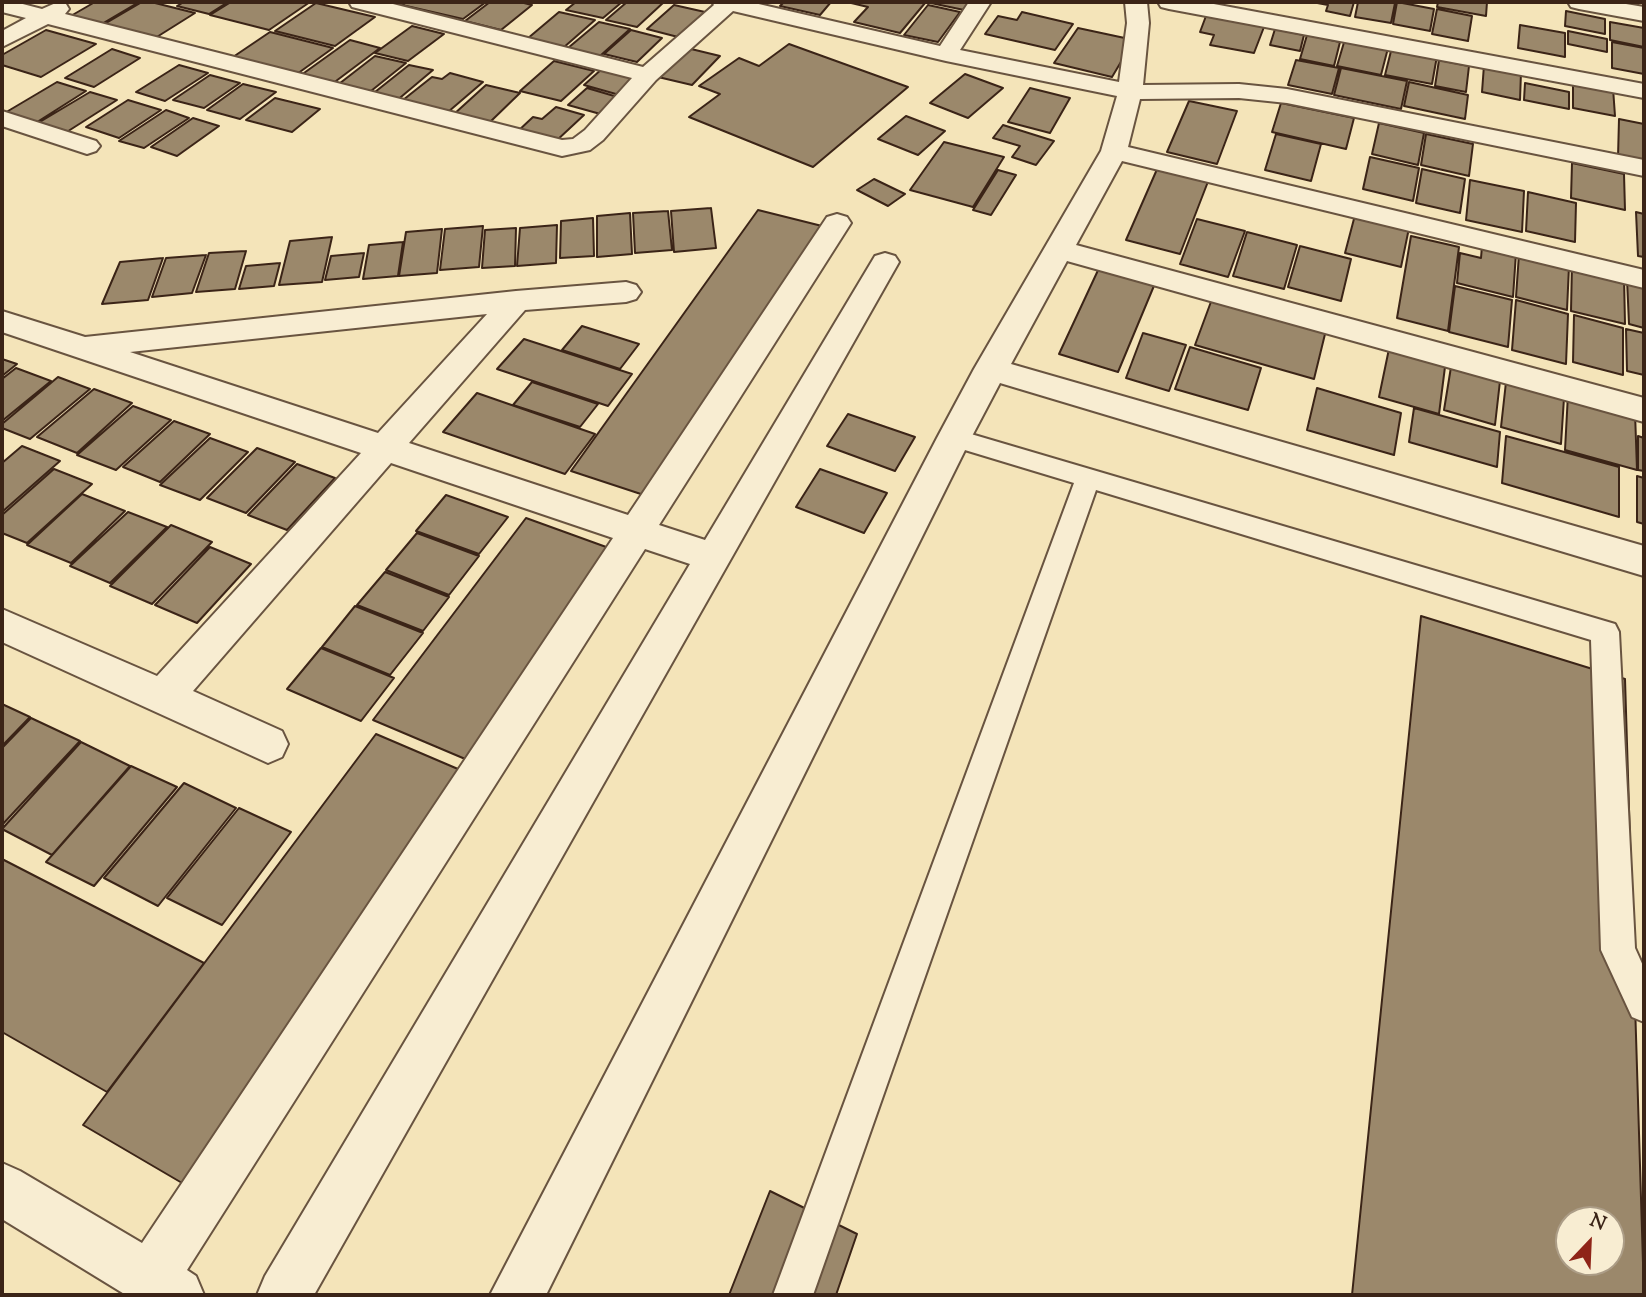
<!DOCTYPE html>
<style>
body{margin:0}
#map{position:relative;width:1646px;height:1297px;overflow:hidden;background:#f4e4b9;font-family:"Sorts Mill Goudy",serif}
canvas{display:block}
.frame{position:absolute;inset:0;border:4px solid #3b2417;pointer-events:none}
.north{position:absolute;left:1555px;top:1206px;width:70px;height:70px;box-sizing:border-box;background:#f8edd2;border:2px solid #ac9d87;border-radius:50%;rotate:23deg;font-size:19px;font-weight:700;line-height:28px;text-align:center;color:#3b2417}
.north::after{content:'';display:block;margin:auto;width:24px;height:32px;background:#8f2418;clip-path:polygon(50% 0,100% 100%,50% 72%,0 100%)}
</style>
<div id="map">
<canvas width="1646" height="1297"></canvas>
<div class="frame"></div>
<div class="north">N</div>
</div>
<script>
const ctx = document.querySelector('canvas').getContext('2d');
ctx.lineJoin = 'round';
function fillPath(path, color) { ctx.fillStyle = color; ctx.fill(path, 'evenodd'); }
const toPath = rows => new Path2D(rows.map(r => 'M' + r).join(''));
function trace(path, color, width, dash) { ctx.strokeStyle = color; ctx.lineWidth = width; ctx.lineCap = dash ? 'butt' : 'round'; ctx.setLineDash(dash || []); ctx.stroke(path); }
const building = toPath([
 [95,2,139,2,100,25,69,17,95,2],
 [142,2,151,2,195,13,152,40,101,26,142,2],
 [184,2,228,2,209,14,177,6,184,2],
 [231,2,310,2,269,30,210,15,231,2],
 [406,2,486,2,463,19,402,5,406,2],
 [490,2,520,2,532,5,501,30,465,21,490,2],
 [576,2,622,2,603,18,566,10,576,2],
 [627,2,664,2,637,27,606,20,627,2],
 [784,2,831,2,820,15,780,6,784,2],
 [847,2,921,2,925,3,900,33,854,22,868,7,847,2],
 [926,2,970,2,964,10,926,2],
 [1312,2,1354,2,1350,16,1326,11,1328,5,1312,2],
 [1358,2,1395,3,1391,23,1355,17,1358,2],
 [1397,2,1434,9,1430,31,1393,24,1397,2],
 [1438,2,1487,2,1486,16,1437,7,1438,2],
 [316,3,375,17,335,46,275,31,316,3],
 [674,5,705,12,678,37,647,29,674,5],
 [928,5,960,12,938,42,904,35,928,5],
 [1437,9,1472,16,1468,41,1432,34,1437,9],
 [1566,11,1605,19,1605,34,1565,26,1566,11],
 [559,12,595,20,563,48,527,39,559,12],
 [1022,12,1073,24,1055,50,985,34,998,16,1017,20,1022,12],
 [1206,16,1264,27,1254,53,1210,45,1214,35,1200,32,1206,16],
 [599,22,630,29,600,56,568,48,599,22],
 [1610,22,1644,28,1644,47,1610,40,1610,22],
 [1520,25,1565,33,1565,57,1518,48,1520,25],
 [412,26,444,34,408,61,375,53,412,26],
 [1078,28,1134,40,1112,77,1054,63,1078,28],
 [1275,29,1304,35,1300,51,1270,45,1275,29],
 [46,30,96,44,41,77,2,65,2,55,46,30],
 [631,30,662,38,637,62,604,54,631,30],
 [1568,31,1607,39,1607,52,1568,44,1568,31],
 [270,32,333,48,297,74,233,57,270,32],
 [1307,35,1340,42,1334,66,1300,59,1307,35],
 [1345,39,1388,48,1381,75,1337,66,1345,39],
 [350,40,380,48,328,87,297,78,350,40],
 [1612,42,1644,48,1644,74,1612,68,1612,42],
 [789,44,908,87,813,167,689,117,720,94,699,86,739,58,759,66,789,44],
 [1392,47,1437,56,1432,84,1385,75,1392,47],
 [687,48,720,56,692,85,658,77,687,48],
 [112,49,140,58,94,87,65,78,112,49],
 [375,56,406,63,366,95,335,87,375,56],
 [1296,60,1339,68,1332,94,1288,85,1296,60],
 [1439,60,1469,66,1466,92,1435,86,1439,60],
 [554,61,594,71,561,101,520,91,554,61],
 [179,65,208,73,165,101,136,92,179,65],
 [409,65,433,70,395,102,370,96,409,65],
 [1484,65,1521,72,1520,100,1482,92,1484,65],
 [603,68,642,78,623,96,584,85,603,68],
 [1341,68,1407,81,1401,109,1334,95,1341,68],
 [450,73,483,82,448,112,403,100,432,77,442,79,450,73],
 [965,74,1003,88,968,118,930,103,965,74],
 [210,75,240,83,204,108,173,100,210,75],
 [1573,81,1613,88,1615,116,1573,108,1573,81],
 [57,82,86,91,34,124,3,114,57,82],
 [1409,82,1468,95,1465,119,1404,106,1409,82],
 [1525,83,1569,92,1569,109,1524,100,1525,83],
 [243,84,276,92,240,119,207,110,243,84],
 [486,85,520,93,489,123,453,115,486,85],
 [587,88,621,98,604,115,568,105,587,88],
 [1030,88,1070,98,1050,133,1008,122,1030,88],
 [90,92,117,100,62,135,33,126,90,92],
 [275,98,320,109,292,132,246,120,275,98],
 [128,100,161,110,119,138,86,127,128,100],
 [1189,101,1237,111,1217,164,1167,152,1189,101],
 [1281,103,1354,118,1346,149,1272,132,1281,103],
 [556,107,584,115,555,142,517,132,533,117,542,119,556,107],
 [166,110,189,118,144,148,119,141,166,110],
 [906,116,945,131,918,155,878,139,906,116],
 [193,118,219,126,177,156,151,147,193,118],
 [1619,119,1644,124,1644,163,1618,157,1619,119],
 [1379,123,1424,133,1418,165,1372,154,1379,123],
 [1003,125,1054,141,1036,165,1012,157,1020,146,993,138,1003,125],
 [1276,134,1321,144,1311,181,1265,170,1276,134],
 [1426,134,1473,144,1469,176,1421,165,1426,134],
 [944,142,1004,157,973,207,910,190,944,142],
 [1370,157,1419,168,1413,201,1363,189,1370,157],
 [1572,163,1624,174,1625,210,1571,198,1572,163],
 [1158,167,1209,179,1180,254,1126,240,1158,167],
 [1422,169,1465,179,1460,213,1416,203,1422,169],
 [998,170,1016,175,991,215,973,210,998,170],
 [874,179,905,194,888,206,857,190,874,179],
 [1470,180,1524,191,1522,232,1466,220,1470,180],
 [1528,192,1576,203,1575,242,1526,231,1528,192],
 [711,208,716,248,674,252,671,211,711,208],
 [758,210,826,227,653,498,571,471,758,210],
 [668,211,672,250,635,253,633,213,668,211],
 [1636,212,1644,214,1644,257,1638,256,1636,212],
 [630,213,632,254,597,257,597,216,630,213],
 [1355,215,1409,228,1401,267,1345,253,1355,215],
 [593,218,594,256,560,258,561,221,593,218],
 [1197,219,1245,231,1228,277,1180,264,1197,219],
 [557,225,556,263,517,266,520,228,557,225],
 [483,226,479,267,440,270,445,229,483,226],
 [516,228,515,266,482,268,485,230,516,228],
 [442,229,437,273,399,276,406,232,442,229],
 [1247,232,1297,245,1284,289,1233,276,1247,232],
 [1411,236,1459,247,1448,331,1397,318,1411,236],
 [332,237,322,282,279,285,290,241,332,237],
 [403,242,398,276,363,279,369,245,403,242],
 [1300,246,1351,259,1341,301,1288,287,1300,246],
 [1482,246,1516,253,1513,297,1457,283,1460,253,1481,258,1482,246],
 [246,251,235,289,196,292,209,253,246,251],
 [364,253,359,277,325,280,331,256,364,253],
 [1519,254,1569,266,1567,310,1516,297,1519,254],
 [206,255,192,293,152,297,166,258,206,255],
 [163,258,148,300,102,304,120,262,163,258],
 [280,263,274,286,239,289,246,266,280,263],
 [1572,264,1624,277,1625,324,1571,311,1572,264],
 [1100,266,1156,281,1118,372,1059,354,1100,266],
 [1627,279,1644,283,1644,328,1629,324,1627,279],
 [1455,286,1512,300,1508,347,1449,332,1455,286],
 [1212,299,1326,330,1314,379,1195,345,1212,299],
 [1516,300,1568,314,1566,364,1512,350,1516,300],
 [1574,315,1623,328,1623,375,1573,362,1574,315],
 [582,326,639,344,620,369,562,350,582,326],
 [1626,329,1644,333,1644,375,1627,371,1626,329],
 [1143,333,1186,345,1169,391,1126,378,1143,333],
 [524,339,632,374,608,406,497,369,524,339],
 [1390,344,1446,359,1439,414,1379,397,1390,344],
 [1190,347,1261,368,1248,410,1175,389,1190,347],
 [2,359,17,364,2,376,2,359],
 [1451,367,1500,381,1495,425,1444,410,1451,367],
 [16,368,51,381,2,421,2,379,16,368],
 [58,377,90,389,30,439,2,428,2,424,58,377],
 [532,382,598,404,580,427,513,405,532,382],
 [1506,382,1564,398,1561,444,1501,427,1506,382],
 [1317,388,1401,413,1394,455,1307,430,1317,388],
 [94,389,132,403,77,453,37,437,94,389],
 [477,393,595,434,565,474,443,432,477,393],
 [1568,394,1635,412,1637,470,1565,450,1568,394],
 [133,406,171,420,116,470,77,455,133,406],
 [1414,408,1500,432,1497,467,1409,442,1414,408],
 [848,414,915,437,895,471,827,446,848,414],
 [174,421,210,434,160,482,123,467,174,421],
 [1506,436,1619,467,1619,517,1502,483,1506,436],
 [1638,436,1644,438,1644,471,1638,470,1638,436],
 [210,438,248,452,200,500,160,485,210,438],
 [22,446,60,461,2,512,2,463,22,446],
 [257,448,295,462,246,513,207,498,257,448],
 [297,464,335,478,287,530,248,515,297,464],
 [54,469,92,484,27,543,2,533,2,515,54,469],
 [820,469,887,493,864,533,796,507,820,469],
 [1637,476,1644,478,1644,524,1637,522,1637,476],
 [82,494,125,511,71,563,27,545,82,494],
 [446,495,508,517,479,554,416,531,446,495],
 [128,512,167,527,110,583,70,566,128,512],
 [526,518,620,552,477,764,373,720,526,518],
 [171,525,212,542,152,604,110,586,171,525],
 [417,533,479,556,449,595,386,570,417,533],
 [210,547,251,564,197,623,155,605,210,547],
 [385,572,449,597,423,631,357,605,385,572],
 [355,606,423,633,390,675,322,647,355,606],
 [1421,616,1625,679,1644,1295,1352,1295,1421,616],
 [1569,1220,1611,1220,1611,1262,1569,1262,1569,1220],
 [321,648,394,678,361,721,287,689,321,648],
 [2,704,30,717,2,746,2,704],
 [31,718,80,741,2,825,2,748,31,718],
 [376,734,472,775,194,1190,83,1125,376,734],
 [81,742,130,766,52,855,2,829,81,742],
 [131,766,177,787,94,886,46,862,131,766],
 [184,783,236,808,158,906,104,878,184,783],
 [239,808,291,832,222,925,167,898,239,808],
 [2,859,204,963,107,1092,2,1032,2,859],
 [770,1191,857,1234,836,1295,729,1295,770,1191]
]);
fillPath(building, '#9b886b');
trace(building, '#3b2417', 2);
const service = toPath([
 [954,429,1615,624,1619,632,1635,948,1644,968,1644,1022,1632,1017,1601,950,1591,640,1096,490,813,1295,773,1295,1074,483,945,444,942,438,945,432,954,429]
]);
const minor = toPath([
 [2,2,15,2,42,9,58,2,66,4,69,9,65,14,562,140,573,139,585,130,632,78,352,7,349,2,385,2,643,67,714,5,712,2,750,2,940,46,969,2,991,2,960,50,1119,82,1127,23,1125,2,1147,2,1149,23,1143,85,1239,84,1287,89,1644,160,1644,176,1287,103,1239,98,1140,99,1128,147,1644,270,1644,288,1122,161,1076,245,1644,398,1644,422,1067,261,1011,364,1644,546,1644,576,1000,383,971,438,546,1295,490,1295,937,438,974,369,1101,151,1117,96,946,61,733,11,656,80,603,140,590,150,562,156,48,24,2,47,2,31,26,18,2,12,2,2],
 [1158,2,1203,2,1644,84,1644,98,1169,9,1161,7,1158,2],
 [1568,2,1614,2,1644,7,1644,21,1579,9,1571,7,1568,2],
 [2,111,96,141,100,146,96,151,87,154,2,126,2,111],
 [837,214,847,217,851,223,659,525,705,540,875,256,885,253,895,256,899,262,314,1295,257,1295,265,1276,690,564,645,549,187,1270,196,1276,204,1295,126,1295,2,1219,2,1163,20,1171,142,1243,613,538,391,463,193,691,282,731,288,744,282,757,268,763,2,642,2,609,157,676,361,453,2,332,2,311,85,337,516,291,626,282,636,285,641,292,636,299,626,302,525,310,409,443,628,515,827,217,837,214],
 [487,314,378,433,130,352,487,314]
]);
trace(service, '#695440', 4);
trace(minor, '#695440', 4);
fillPath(service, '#f8edd2');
fillPath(minor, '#f8edd2');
</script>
